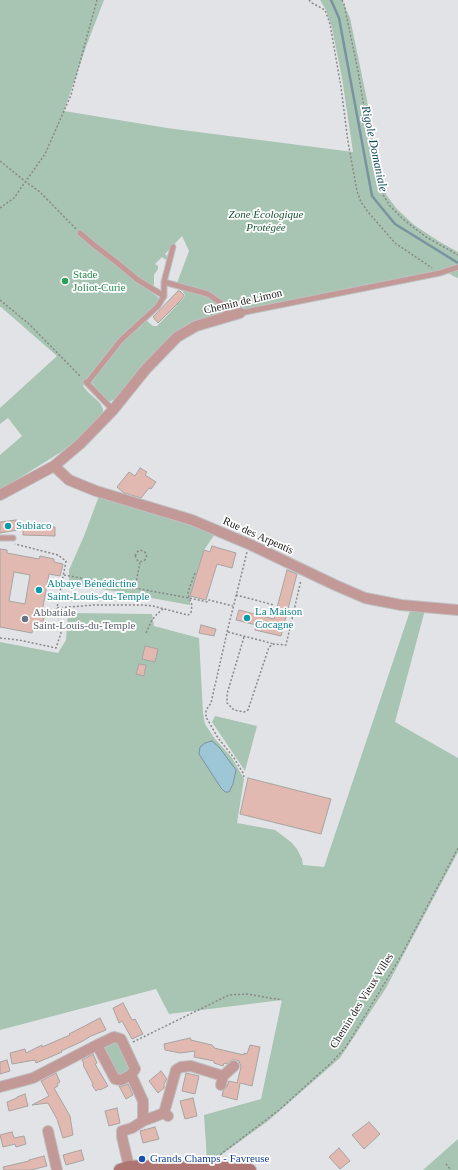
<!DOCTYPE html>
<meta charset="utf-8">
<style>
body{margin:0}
canvas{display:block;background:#e2e3e6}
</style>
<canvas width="458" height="1170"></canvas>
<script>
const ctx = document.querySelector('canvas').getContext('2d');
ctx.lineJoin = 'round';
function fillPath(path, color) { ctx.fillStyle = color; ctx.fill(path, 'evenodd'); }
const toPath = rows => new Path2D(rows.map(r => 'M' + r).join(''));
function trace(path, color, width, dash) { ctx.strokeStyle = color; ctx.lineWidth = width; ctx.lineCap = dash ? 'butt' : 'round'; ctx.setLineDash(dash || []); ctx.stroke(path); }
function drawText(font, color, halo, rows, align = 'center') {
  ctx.font = font + ' Georgia,serif'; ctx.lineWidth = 3.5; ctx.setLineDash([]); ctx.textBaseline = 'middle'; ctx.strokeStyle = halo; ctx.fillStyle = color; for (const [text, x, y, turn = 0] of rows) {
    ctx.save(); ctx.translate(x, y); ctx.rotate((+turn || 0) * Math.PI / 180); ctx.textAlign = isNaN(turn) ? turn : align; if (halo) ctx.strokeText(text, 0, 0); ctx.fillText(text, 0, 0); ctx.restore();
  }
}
fillPath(toPath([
 [0,0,104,0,87,44,64,111,167,128,353,152,342,78,332,28,326,10,320,0,342,0,350,18,367,100,379,178,383,188,387,196,397,209,414,225,440,242,458,252,458,263,454,265,458,268,458,278,453,276,444,270,229,312,220,299,226,311,223,315,194,324,121,396,109,402,92,383,92,382,122,342,146,320,153,326,157,326,177,305,177,302,180,302,183,299,185,295,177,283,189,251,182,236,165,254,169,258,166,260,162,257,155,264,158,266,158,269,154,275,154,284,153,286,141,284,159,298,157,301,158,304,109,352,98,364,94,373,83,386,88,392,100,403,103,409,103,415,91,429,61,452,0,490,0,455,22,436,8,418,0,424,0,408,57,356,1,307,0,307],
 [99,496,194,525,215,534,204,550,190,596,190,605,69,583,69,570,84,536],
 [411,608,425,610,395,722,458,758,458,852,397,967,386,988,340,1058,268,1121,217,1158,207,1160,204,1115,261,1099,282,1000,169,1014,156,989,0,1030,0,642,58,653,66,640,68,613,152,614,154,626,199,638,203,713,205,724,215,739,232,758,244,779,237,823,275,830,291,842,297,849,302,859,303,865,324,867],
 [215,716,257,726,245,771,212,722],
 [113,1041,120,1042,131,1068,128,1072,122,1076,115,1075,104,1047,107,1044],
 [458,1139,458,1170,423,1170]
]), '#a8c4b2');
const water = toPath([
 [212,741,219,747,236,770,233,784,229,792,225,792,221,788,199,754,200,747,205,743,212,741]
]);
fillPath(water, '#9dc6d6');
trace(water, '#7894a0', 1);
trace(toPath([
 [331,0,339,18,372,196,395,224,458,263]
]), '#7894a0', 2.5);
const building = toPath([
 [178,291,180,291,184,295,182,299,158,323,153,317,178,291],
 [140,468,147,472,145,475,156,482,151,489,149,488,141,498,124,493,117,487,129,472,135,476,140,468],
 [16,520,16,522,27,523,27,526,55,527,55,536,23,535,23,529,0,533,0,522,16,520],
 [212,546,236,553,232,568,217,564,206,600,190,596,204,550,210,552,212,546],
 [0,549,7,550,7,553,39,559,40,556,54,559,54,562,63,564,60,576,49,574,42,612,45,612,42,628,33,627,32,633,0,627,0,549],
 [14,572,30,575,25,604,9,601,14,572],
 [287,570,297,574,281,636,255,630,256,625,236,620,239,610,274,619,287,570],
 [201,625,216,629,214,636,199,633,201,625],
 [145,646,158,649,155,662,142,659,145,646],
 [139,664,146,665,144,676,136,674,139,664],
 [248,778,331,799,321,834,240,814,248,778],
 [123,1003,132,1020,135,1019,143,1034,132,1039,122,1021,119,1023,113,1008,123,1003],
 [100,1018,106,1030,91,1036,81,1042,61,1051,62,1052,55,1055,36,1063,35,1060,12,1064,10,1053,25,1049,26,1053,42,1045,42,1047,70,1035,69,1034,100,1018],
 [190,1038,191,1040,212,1045,214,1047,214,1048,244,1055,244,1053,247,1054,250,1045,260,1047,252,1086,240,1083,237,1100,222,1096,223,1091,227,1087,229,1081,237,1083,241,1067,239,1061,236,1060,232,1060,227,1064,224,1063,223,1066,214,1063,214,1061,194,1057,195,1051,180,1053,165,1050,164,1044,190,1038],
 [93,1054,97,1063,95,1064,108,1086,100,1090,99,1089,96,1091,92,1085,93,1084,83,1065,84,1064,82,1060,93,1054],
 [7,1060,10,1071,0,1074,0,1062,7,1060],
 [161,1071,167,1079,164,1084,164,1088,158,1093,149,1081,161,1071],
 [56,1073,60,1082,57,1084,58,1086,54,1088,70,1116,73,1135,63,1138,57,1119,48,1103,32,1105,49,1096,41,1081,56,1073],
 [186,1073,199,1076,195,1094,182,1091,186,1073],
 [128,1084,133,1095,126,1099,119,1086,123,1086,128,1084],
 [25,1094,28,1106,9,1111,7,1102,17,1098,17,1097,25,1094],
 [193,1098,197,1116,185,1119,180,1101,193,1098],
 [117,1108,120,1123,109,1126,105,1111,117,1108],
 [369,1122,380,1134,364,1149,352,1135,369,1122],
 [155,1127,159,1139,143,1143,140,1131,155,1127],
 [12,1132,14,1138,24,1136,26,1144,16,1147,15,1144,3,1147,0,1135,12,1132],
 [339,1148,350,1161,340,1169,329,1157,339,1148],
 [81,1150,84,1160,66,1165,63,1155,81,1150],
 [44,1156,47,1166,31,1170,4,1170,3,1167,29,1161,29,1160,44,1156]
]);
fillPath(building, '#e2b9b0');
trace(building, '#a7a4a3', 1);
const lane = toPath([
 [80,233,94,245,115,261,138,280,164,296,158,306,121,340,87,383],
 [164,282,208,294,221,303,228,317],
 [164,296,164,282,173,247],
 [240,313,440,273,458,267],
 [86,382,113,410],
 [0,538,13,538]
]);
const street = toPath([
 [54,466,69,480,96,491,192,520,251,545,335,585,365,598,401,605,458,610],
 [0,495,54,466,80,444,113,410,146,369,177,337,196,326,240,313],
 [114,1037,121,1039,135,1069,131,1075,121,1080,115,1079,97,1045,114,1037],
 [131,1075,143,1101,143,1121],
 [221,1085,223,1076,234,1066],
 [0,1087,33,1078,97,1045],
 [164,1113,176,1070,181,1067,191,1066,223,1076],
 [48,1131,57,1170],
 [129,1167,122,1137,122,1131,132,1128,143,1121,164,1113,168,1116]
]);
const secondary = toPath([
 [120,1170,129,1167,143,1166,160,1169,209,1166,250,1170]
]);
trace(lane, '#bfc0c3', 7);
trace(street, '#bfc0c3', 12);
trace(secondary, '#bfc0c3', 14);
trace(toPath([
 [309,0,312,3,325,10,330,24,341,87,348,142,357,191,361,202,368,212,395,243,432,268],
 [342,0,344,4,358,71,376,179,380,190,390,206,403,219,426,237,458,255],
 [0,161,26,182,40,192,76,229],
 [0,208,14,198,45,154,71,95,97,0],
 [0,300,29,324,81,377],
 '135.5 556a5.5 5.5 0 1 1 11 0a5.5 5.5 0 1 1-11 0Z',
 [64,575,189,598,208,602,209,600,233,606],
 [135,588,140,562],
 [236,595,274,605],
 [57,608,94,605,143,605,153,606,188,615,191,613,192,605,188,595,188,592,195,573],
 [228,632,274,644],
 [146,633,152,620,157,614,163,609],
 [244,637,227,694,227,703,234,710,244,712,248,710,269,647,274,644,286,645,301,580],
 [0,638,19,640,56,648,61,633,57,608,66,561,58,555,15,544],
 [244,777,243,773,234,758,218,738,206,717,206,710,211,703,228,628,247,552],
 [133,1042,229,995,247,994,282,1000],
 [217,1157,279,1110,331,1063,346,1047,401,956,458,848],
 [446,1164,451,1170]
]), '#88888a', 1.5, [2, 2]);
trace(lane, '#c29997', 5);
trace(street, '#c29997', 10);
trace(secondary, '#af7573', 12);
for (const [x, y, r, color] of [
 [65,281,4,"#2e9e5b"],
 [8,526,4,"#0f9aa8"],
 [39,590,4,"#0f9aa8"],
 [247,618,4,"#0f9aa8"],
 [25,619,4,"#6b7280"],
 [142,1159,4,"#1a4fb4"]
]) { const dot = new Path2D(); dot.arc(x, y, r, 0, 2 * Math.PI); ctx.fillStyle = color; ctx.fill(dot); trace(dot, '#fff', 1.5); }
drawText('italic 11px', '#195335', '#fff', [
 ["Zone Écologique",266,215],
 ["Protégée",266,228]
]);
drawText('11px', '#27864d', '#fff', [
 ["Stade",73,275],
 ["Joliot-Curie",73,288]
], 'left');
drawText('11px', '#212122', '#fff', [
 ["Chemin de Limon",243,302,-13],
 ["Rue des Arpentis",258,536,24],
 ["Chemin des Vieux Villes",362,1001,-58]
]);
drawText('11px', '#0d838f', '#fff', [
 ["Subiaco",16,526],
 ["Abbaye Bénédictine",47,584],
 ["Saint-Louis-du-Temple",47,597],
 ["La Maison",255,612],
 ["Cocagne",255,625]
], 'left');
drawText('11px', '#5b616d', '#fff', [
 ["Abbatiale",33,613],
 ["Saint-Louis-du-Temple",33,626]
], 'left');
drawText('11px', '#164399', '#fff', [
 ["Grands Champs - Favreuse",150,1159]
], 'left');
drawText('italic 12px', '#0e4658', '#fff', [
 ["Rigole Domaniale",374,149,78]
]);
</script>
